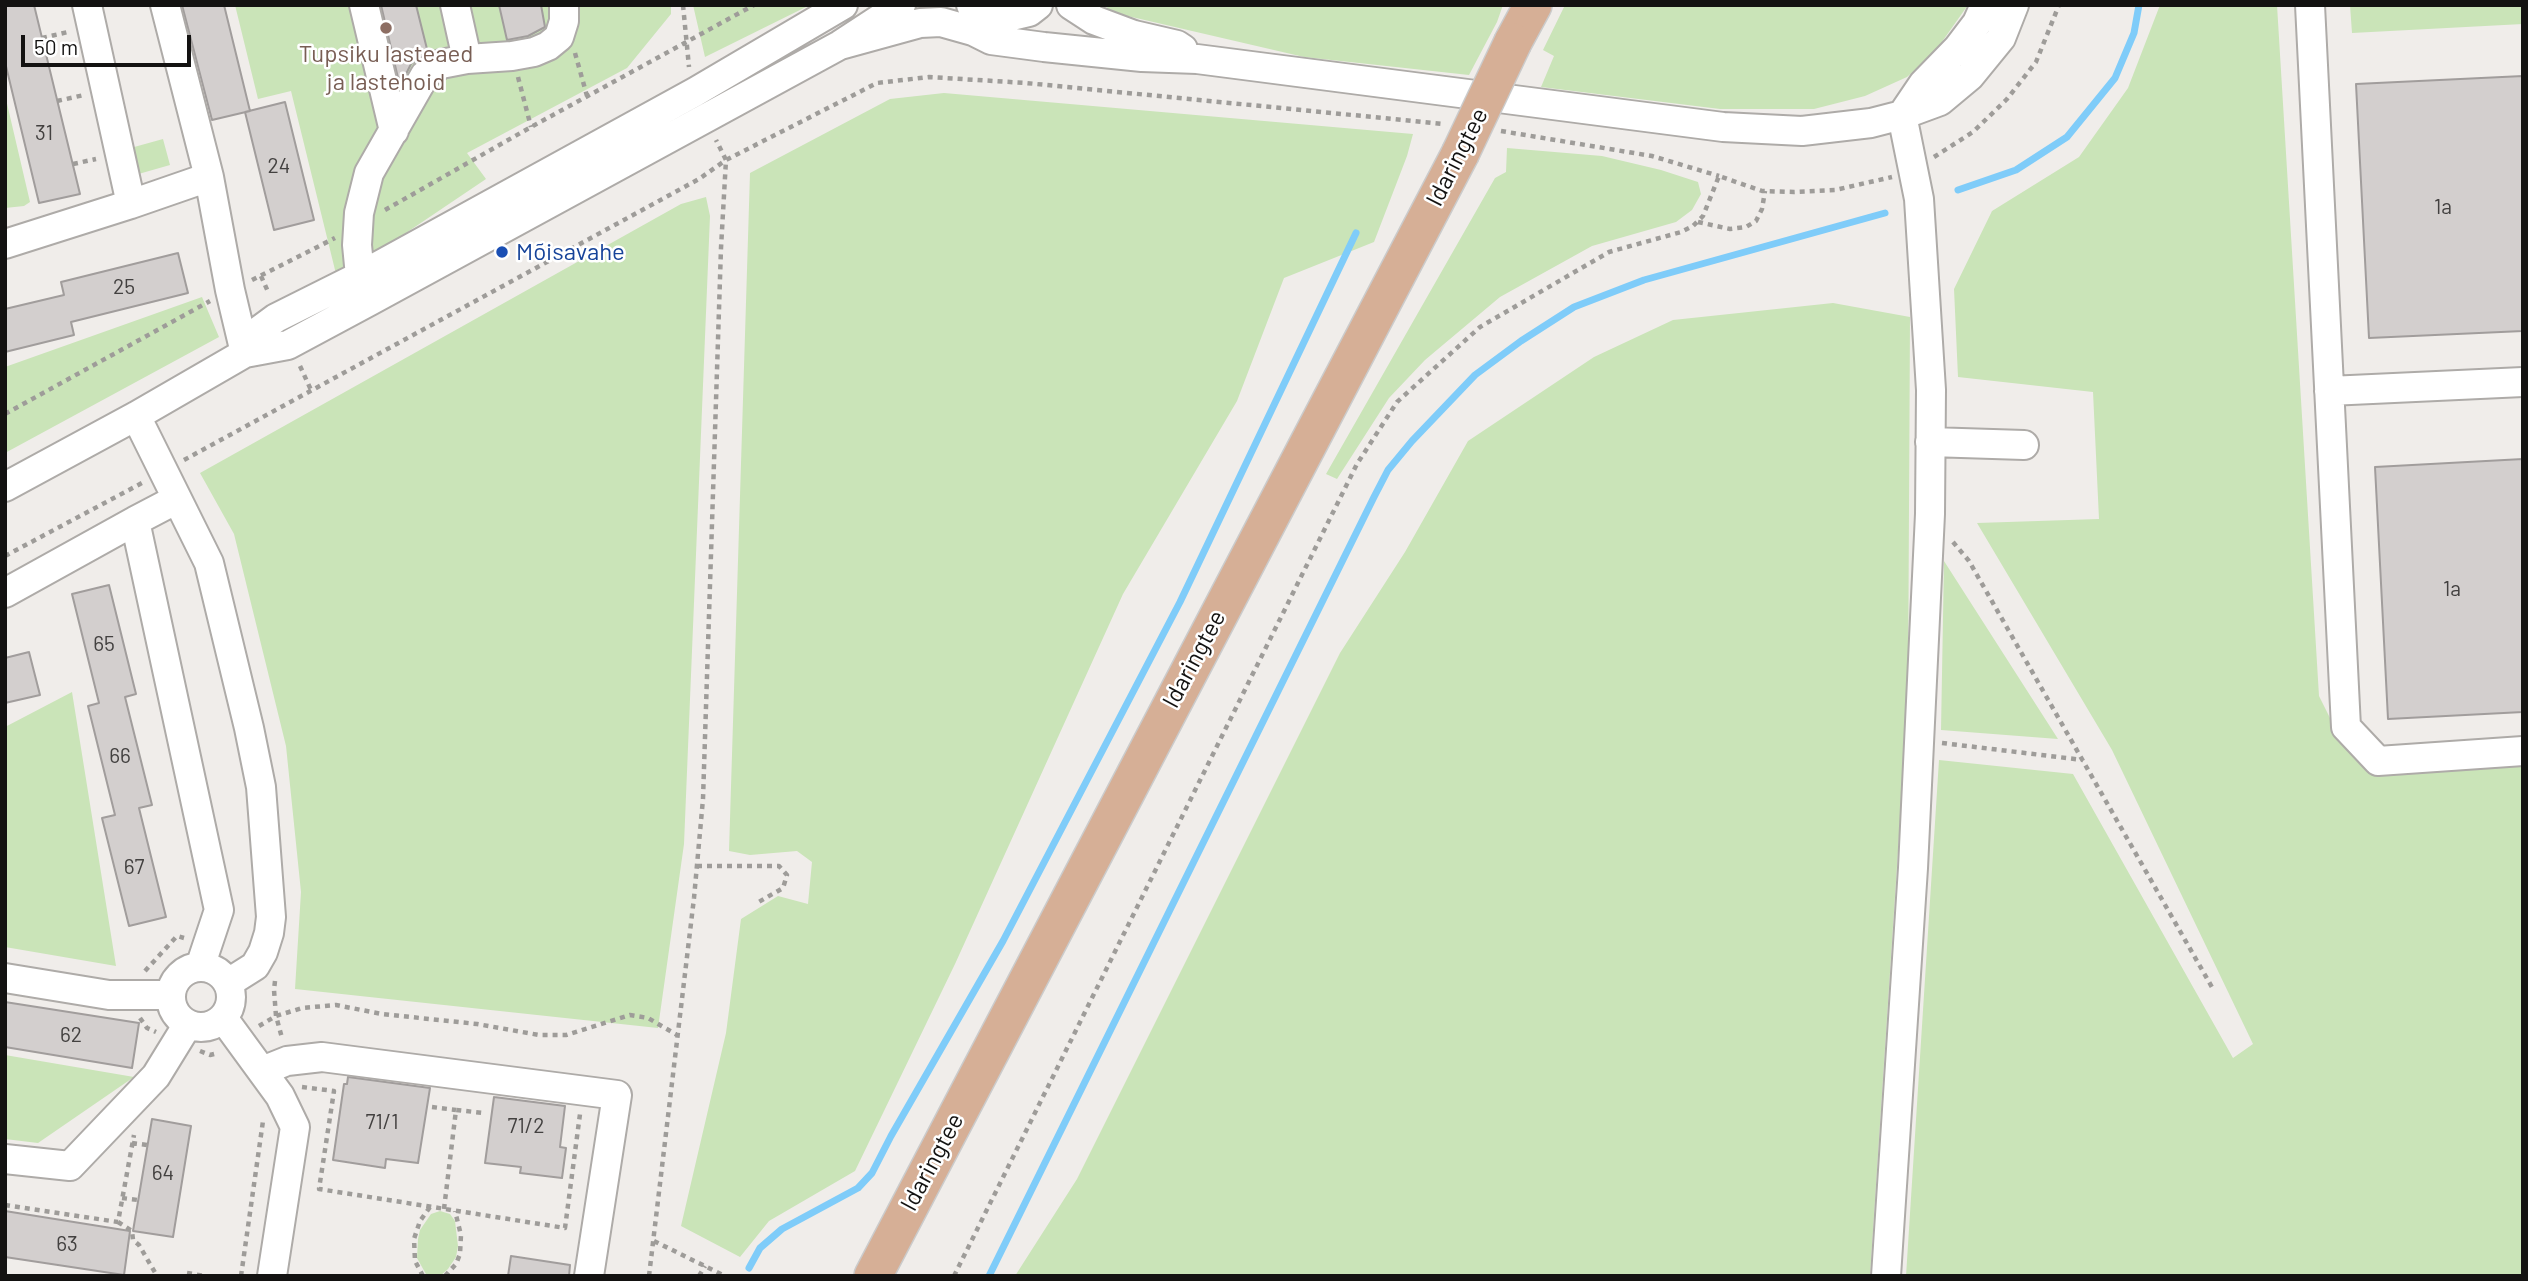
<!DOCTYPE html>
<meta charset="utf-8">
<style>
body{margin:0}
#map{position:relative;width:2528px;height:1281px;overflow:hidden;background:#f0edea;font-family:Barlow,sans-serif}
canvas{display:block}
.frame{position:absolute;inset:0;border:7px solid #131211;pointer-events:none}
.scale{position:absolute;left:21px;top:35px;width:170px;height:32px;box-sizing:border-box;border:4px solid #131211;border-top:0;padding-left:9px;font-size:21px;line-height:24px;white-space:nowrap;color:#131211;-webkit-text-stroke:5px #fff;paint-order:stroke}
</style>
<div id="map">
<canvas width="2528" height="1281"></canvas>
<div class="frame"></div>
<div class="scale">50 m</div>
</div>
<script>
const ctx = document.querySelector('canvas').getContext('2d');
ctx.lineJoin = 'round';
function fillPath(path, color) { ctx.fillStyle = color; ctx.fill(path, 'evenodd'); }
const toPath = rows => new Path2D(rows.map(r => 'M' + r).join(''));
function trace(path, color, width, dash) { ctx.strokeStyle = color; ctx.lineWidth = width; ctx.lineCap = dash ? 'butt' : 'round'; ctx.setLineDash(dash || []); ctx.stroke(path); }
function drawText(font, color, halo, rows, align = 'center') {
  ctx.font = font + ' Barlow,sans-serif'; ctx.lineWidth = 5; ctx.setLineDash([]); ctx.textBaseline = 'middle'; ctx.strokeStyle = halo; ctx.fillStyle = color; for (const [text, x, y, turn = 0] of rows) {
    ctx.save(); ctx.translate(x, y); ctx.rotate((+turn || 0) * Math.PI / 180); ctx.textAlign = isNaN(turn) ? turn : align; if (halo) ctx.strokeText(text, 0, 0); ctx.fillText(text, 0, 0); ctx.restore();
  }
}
fillPath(toPath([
 [235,5,671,5,671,14,627,68,467,153,486,179,397,239,336,274,291,91,258,99],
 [693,5,810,5,705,57],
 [1108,5,1503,5,1497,22,1469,75,1304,57,1106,11],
 [1565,5,1968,5,1934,53,1907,77,1865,96,1814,109,1720,109,1541,87,1554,56,1543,50],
 [2160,5,2277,5,2319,696,2340,738,2363,757,2523,753,2523,1276,1906,1276,1939,760,2073,774,2233,1058,2253,1044,2112,750,1977,523,2099,519,2093,392,1958,377,1954,289,1992,211,2079,157,2128,88],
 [2350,5,2523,5,2523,24,2352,33],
 [944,93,1413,134,1407,156,1374,242,1284,278,1237,401,1123,594,955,964,855,1171,769,1221,740,1257,681,1226,726,1033,741,919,778,896,808,904,812,862,797,851,750,855,729,851,750,173,890,99],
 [5,95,30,202,24,206,5,208],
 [163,139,170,165,135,175,127,149],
 [1507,148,1602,156,1661,170,1698,182,1701,194,1692,210,1676,222,1592,246,1500,297,1425,360,1389,398,1337,479,1326,474,1495,178,1506,172],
 [706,197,710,216,684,844,658,1028,295,989,301,892,286,746,234,534,200,473,681,204],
 [202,297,219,337,5,453,5,367],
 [1833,303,1910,317,1908,699,1870,1276,1015,1276,1077,1179,1340,653,1405,552,1468,441,1594,357,1673,320],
 [1944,561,2058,739,1941,730],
 [72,692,116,966,5,947,5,727],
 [5,1055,134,1077,38,1143,5,1139],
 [440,1211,450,1214,455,1221,458,1246,456,1257,448,1269,440,1276,427,1276,417,1258,418,1239,420,1230,431,1214]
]), '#cae4b8');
trace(toPath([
 [1958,190,2016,170,2067,137,2115,78,2134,33,2139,5],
 [749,1268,760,1248,782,1229,858,1188,872,1173,891,1136,1003,941,1180,602,1356,233],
 [989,1276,1374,497,1388,470,1412,441,1475,375,1521,341,1574,307,1644,280,1885,213]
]), '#7fccf9', 7);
const building = toPath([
 [5,5,34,5,80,194,39,203,5,62,5,5],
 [182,5,224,5,250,111,212,120,182,5],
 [381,5,416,5,428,53,411,64,405,76,398,78,381,5],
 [499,5,541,5,545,27,528,36,507,40,499,5],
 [2523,76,2523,331,2369,338,2356,84,2523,76],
 [285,102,314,220,274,230,245,112,285,102],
 [178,253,188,293,71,322,74,335,5,352,5,309,64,295,61,282,178,253],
 [2523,459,2523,712,2388,719,2375,467,2523,459],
 [109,585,136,694,125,697,152,805,139,808,166,917,129,926,102,818,115,815,88,706,99,703,72,594,109,585],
 [29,652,40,695,5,703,5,658,29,652],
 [5,1002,139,1023,132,1068,5,1047,5,1002],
 [348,1077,430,1088,418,1163,386,1159,385,1168,333,1160,344,1084,347,1084,348,1077],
 [494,1097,565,1106,560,1147,566,1148,562,1178,520,1173,521,1167,485,1163,494,1097],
 [152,1119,191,1126,173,1237,133,1231,152,1119],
 [5,1211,130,1231,124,1275,5,1257,5,1211],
 [511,1256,570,1265,569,1276,508,1276,511,1256]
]);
fillPath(building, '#d3cfce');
trace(building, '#a19d9c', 2);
const minor = toPath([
 [87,5,131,204,209,177],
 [165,5,209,177,230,290,245,353],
 [364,5,394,131],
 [971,5,981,13,1004,18,1029,12,1038,5],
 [1071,5,1094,20,1134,35,1177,45,1183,49],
 [2310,5,2346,727,2378,761,2523,751],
 [840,45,920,23,941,22,973,31,991,40,1044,47,1142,57,1197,59,1723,127,1802,131,1871,123,1902,115,1940,101,1970,76,2001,38,2014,5],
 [467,59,512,56,534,52,548,46,559,37,564,21,564,5],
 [5,244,131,204],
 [367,292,360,276,357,245,359,213,369,173,425,75,441,64,467,59,455,5],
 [245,353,257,332,276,318,360,276,695,92,843,5],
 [2329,391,2523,382],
 [136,416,209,563,249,728,261,787,271,917,269,933,263,952,255,966,228,983],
 [1930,442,2024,445],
 [5,487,136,416,245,353,288,345,370,301,840,45,901,5],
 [177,499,135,521,219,910,200,967],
 [5,593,135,521],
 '171 997a30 30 0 1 1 60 0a30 30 0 1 1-60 0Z',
 [5,978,109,995,171,995],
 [223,1018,280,1096,295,1127,272,1276],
 [262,1071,287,1061,322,1057,617,1095,589,1276],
 [5,1159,70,1166,156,1076,188,1024],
 [1886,1276,1913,868,1930,514,1931,390,1919,199,1902,115,1923,84,1958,48,1977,23,1985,5]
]);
const major = toPath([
 [1513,42,1533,5],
 [873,1276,1460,154]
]);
trace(minor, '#aeaba8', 32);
trace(major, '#cbcbcb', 40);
trace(toPath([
 [683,5,689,67],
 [42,38,68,32],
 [575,53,587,96],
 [518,77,531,127],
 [57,101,84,95],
 [1501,131,1652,156,1719,176],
 [1934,157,1973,132,2007,99,2036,62,2059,5],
 [73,164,96,159],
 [385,210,531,127,754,5],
 [1698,222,1730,229,1746,227,1756,221,1762,209,1765,191],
 [261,276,269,294],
 [252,280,335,238],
 [300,366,311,390],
 [5,414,210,301],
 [184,460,699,179,726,160,716,140],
 [1953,542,1969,561,2213,989],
 [5,556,142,483],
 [1942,743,2083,760],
 [697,866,779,866,787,875,783,888,757,903],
 [145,971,177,936,184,938],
 [275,981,274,990,276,1016,282,1038],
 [140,1018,147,1028,156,1032],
 [259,1026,276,1016,302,1008,336,1005,382,1014,477,1024,539,1035,566,1035,630,1015,648,1018,677,1035],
 [200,1051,210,1055,218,1053],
 [302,1087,334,1091,319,1189,565,1228,580,1114],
 [432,1107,456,1110],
 [132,1143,147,1145],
 [122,1198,138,1200],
 [5,1205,118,1222,134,1135],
 [444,1209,456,1110,484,1113],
 [118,1222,132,1231,133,1240,139,1245,157,1276],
 [654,1241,725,1276],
 [187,1273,205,1276],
 [241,1276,263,1121],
 [423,1276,415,1261,414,1239,420,1221,430,1207],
 [445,1276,456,1264,460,1254,461,1235,455,1211],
 [649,1276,694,898,703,799,721,248,726,160,877,83,929,77,1026,83,1444,124],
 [699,1276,705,1266],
 [954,1276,1357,464,1397,402,1480,327,1609,252,1681,232,1693,226,1703,216,1719,176,1762,191,1794,192,1835,190,1892,177]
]), '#9e9c99', 4.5, [5, 5]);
trace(minor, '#fff', 28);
trace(major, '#d6af96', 37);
const majorBridge = toPath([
 [1460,154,1513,42]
]);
trace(majorBridge, '#cbcbcb', 40, []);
trace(majorBridge, '#d6af96', 37);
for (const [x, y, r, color] of [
 [386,28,7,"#8d6e63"],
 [502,252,7,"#1a4fb4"]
]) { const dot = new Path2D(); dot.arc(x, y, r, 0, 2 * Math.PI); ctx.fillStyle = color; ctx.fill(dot); trace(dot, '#fff', 2.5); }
drawText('21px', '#434140', null, [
 ["31",44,133],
 ["24",279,166],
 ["1a",2443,207],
 ["25",124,287],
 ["1a",2452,589],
 ["65",104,644],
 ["66",120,756],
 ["67",134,867],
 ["62",71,1035],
 ["71/1",382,1122],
 ["71/2",526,1126],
 ["64",163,1173],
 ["63",67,1244]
]);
drawText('24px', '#785e54', '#fff', [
 ["Tupsiku lasteaed",386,54],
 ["ja lastehoid",386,82]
]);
drawText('24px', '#131211', '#fff', [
 ["Idaringtee",1457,157,-63],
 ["Idaringtee",1194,659,-62],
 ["Idaringtee",932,1162,-62]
]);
drawText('24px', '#164399', '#fff', [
 ["Mõisavahe",516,252]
], 'left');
</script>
